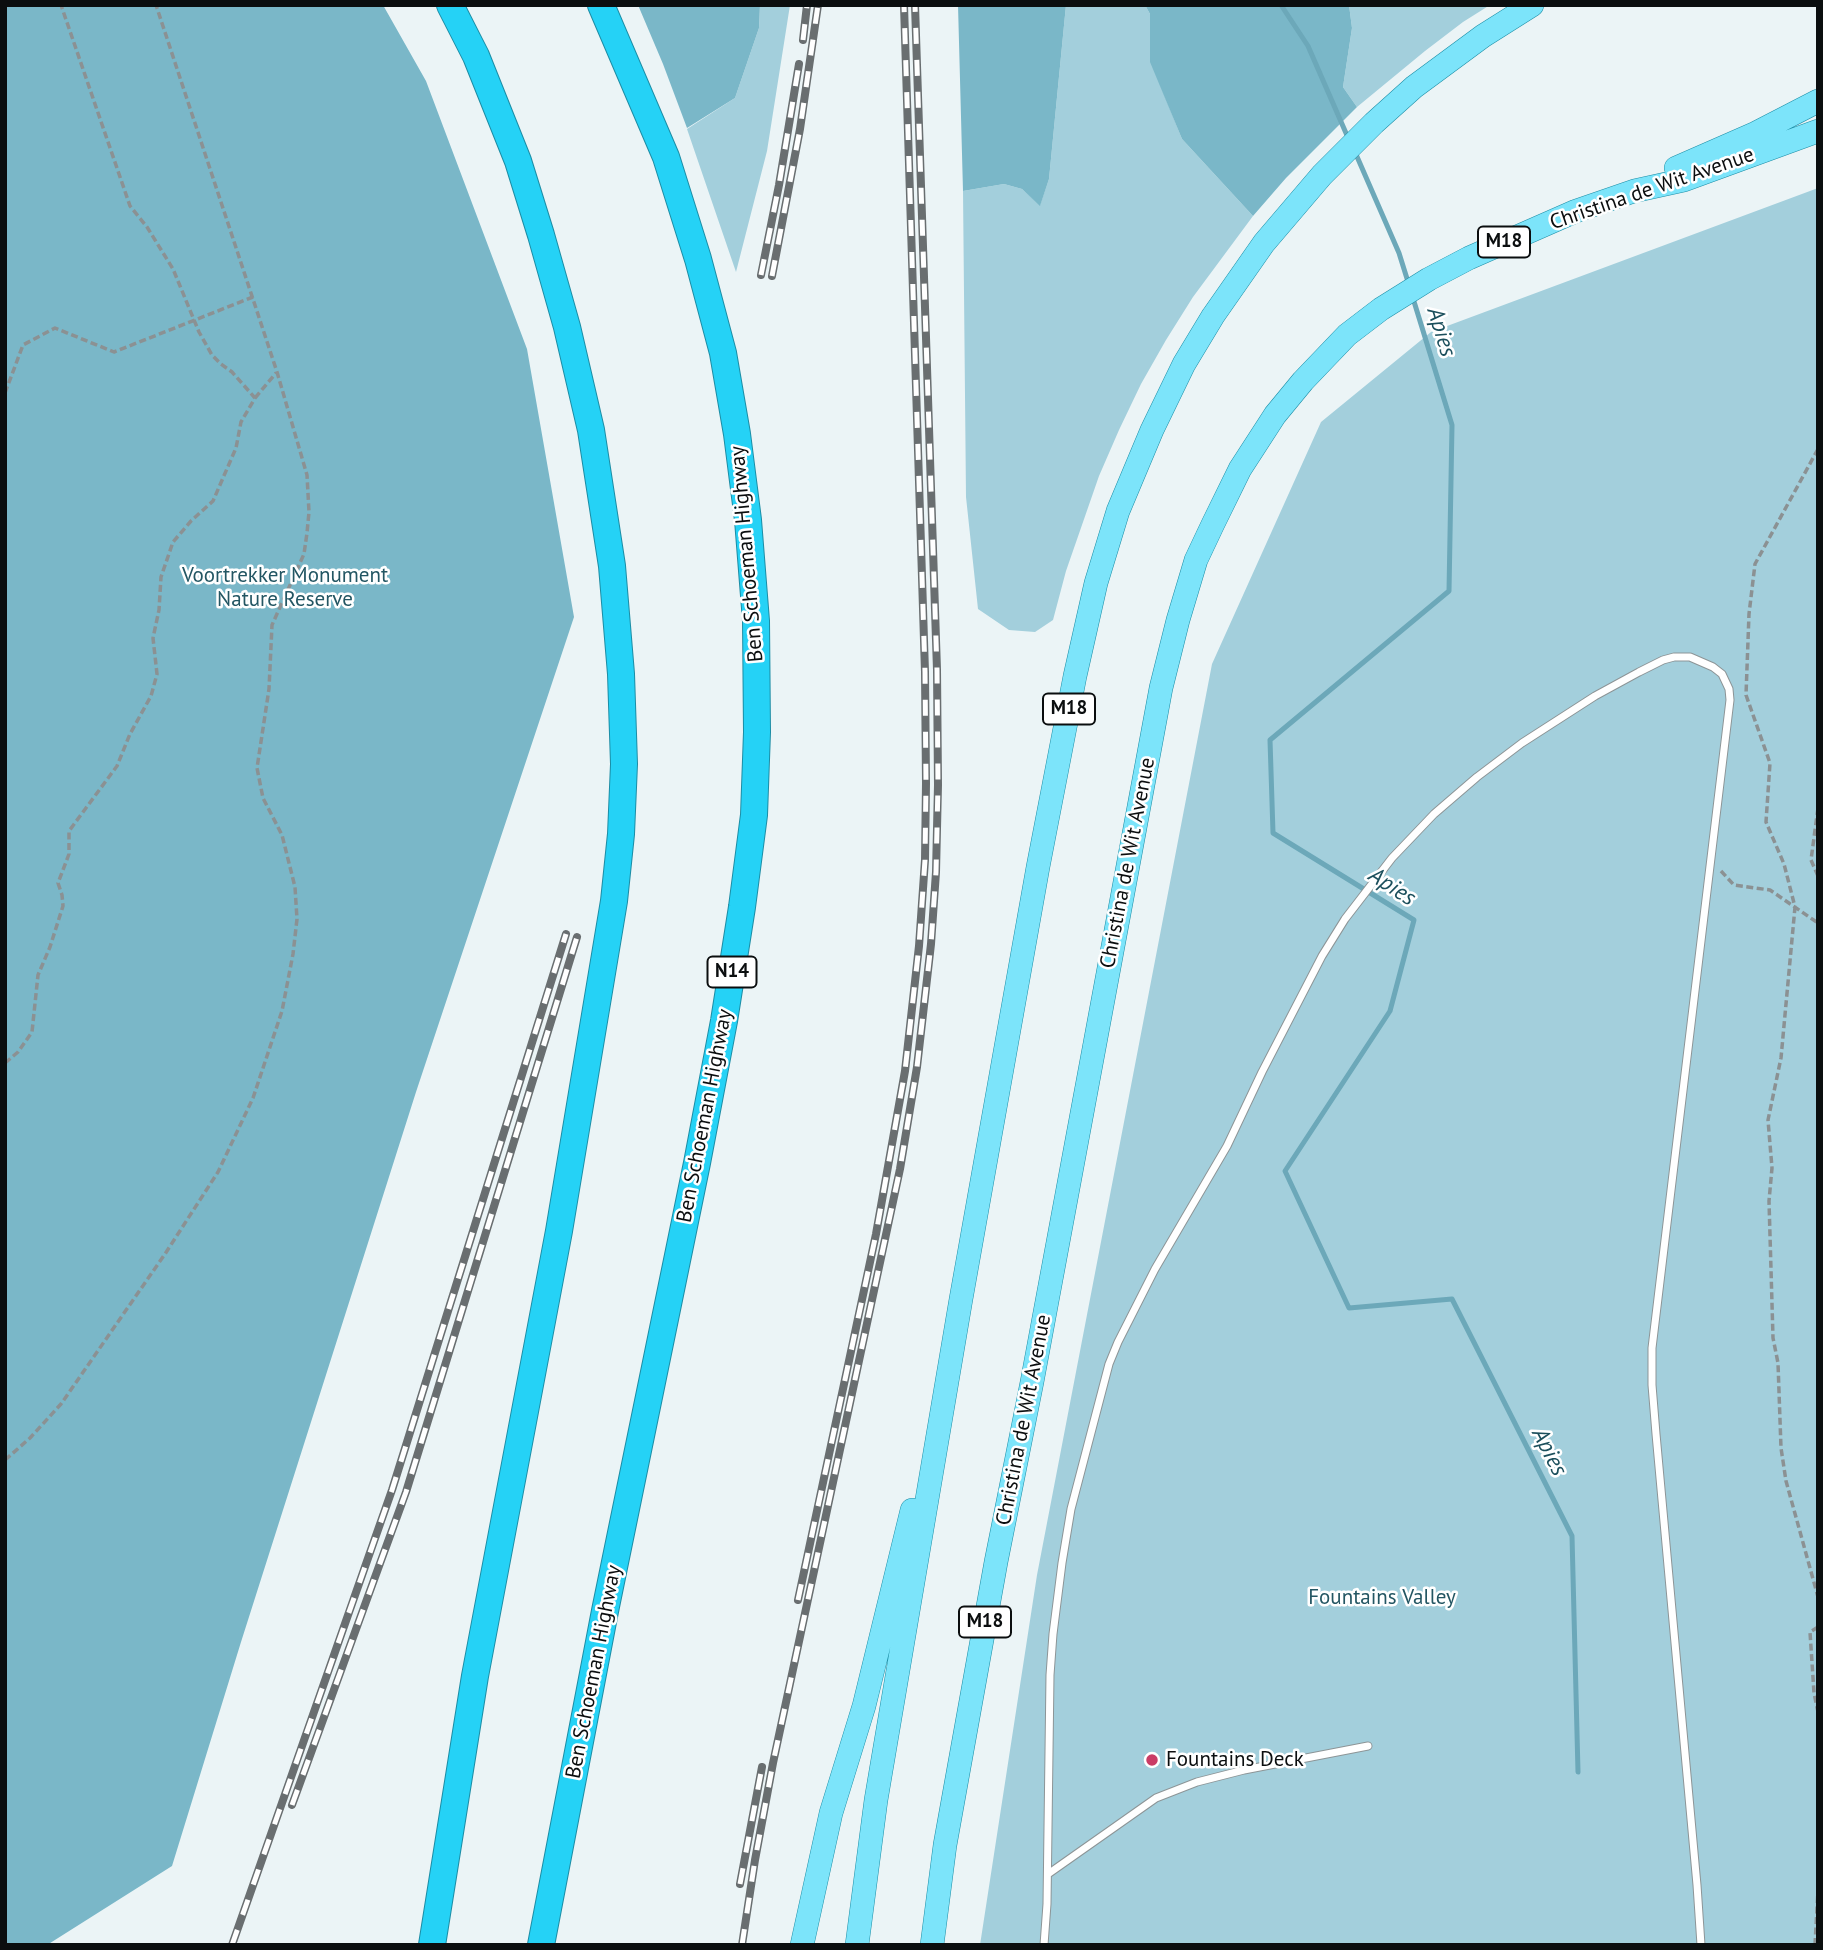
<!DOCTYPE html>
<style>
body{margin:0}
#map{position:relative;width:1823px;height:1950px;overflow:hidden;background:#ebf4f6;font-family:"PT Sans",sans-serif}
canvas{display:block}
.frame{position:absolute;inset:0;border:7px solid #0b0e0f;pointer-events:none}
</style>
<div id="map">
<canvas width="1823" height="1950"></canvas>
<div class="frame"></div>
</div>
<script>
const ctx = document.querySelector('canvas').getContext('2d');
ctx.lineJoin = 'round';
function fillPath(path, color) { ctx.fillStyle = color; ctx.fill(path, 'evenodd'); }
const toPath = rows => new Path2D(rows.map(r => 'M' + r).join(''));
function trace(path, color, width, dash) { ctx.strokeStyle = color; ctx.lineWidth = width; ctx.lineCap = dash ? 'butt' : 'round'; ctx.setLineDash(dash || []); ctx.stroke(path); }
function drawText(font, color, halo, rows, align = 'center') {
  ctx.font = font + ' "PT Sans",sans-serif'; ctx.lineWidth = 5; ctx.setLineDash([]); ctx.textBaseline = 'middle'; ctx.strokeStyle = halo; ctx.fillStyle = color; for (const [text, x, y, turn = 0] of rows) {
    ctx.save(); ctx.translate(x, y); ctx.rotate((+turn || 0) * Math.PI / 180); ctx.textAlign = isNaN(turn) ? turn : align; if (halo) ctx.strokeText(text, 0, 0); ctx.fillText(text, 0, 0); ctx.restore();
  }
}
fillPath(toPath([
 [760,5,790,5,767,151,736,272,687,129,735,98,759,28],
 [1066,5,1145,5,1150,14,1151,62,1182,139,1253,216,1193,297,1166,340,1141,384,1119,430,1099,476,1066,571,1053,620,1035,632,1009,630,978,609,966,497,963,191,1004,184,1022,189,1040,205,1049,179],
 [1349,5,1490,5,1463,22,1425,51,1357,107,1343,87,1352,28],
 [1818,188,1818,1945,980,1945,1037,1575,1212,664,1321,422,1431,332]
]), '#a3cfdc');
fillPath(toPath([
 [5,5,383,5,426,81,527,349,574,617,416,1092,241,1642,172,1866,47,1945,5,1945],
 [638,5,760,5,759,28,735,98,687,128,663,64],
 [958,5,1066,5,1049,179,1040,206,1022,189,1004,184,963,191],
 [1145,5,1349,5,1352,28,1343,87,1357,107,1286,178,1253,216,1182,139,1150,62,1150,14]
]), '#7ab7c8');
trace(toPath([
 [1281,5,1308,46,1349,140],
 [1355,152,1399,253,1409,285],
 [1412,295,1452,425,1449,591,1270,740,1273,833,1414,920,1390,1011,1285,1171,1349,1308,1452,1299,1572,1536,1578,1772]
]), '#6ca8b9', 5);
const lane = toPath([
 [1048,1874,1156,1798,1197,1782,1244,1770,1368,1746],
 [1044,1945,1047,1904,1050,1675,1053,1634,1062,1563,1071,1509,1109,1364,1118,1342,1155,1269,1227,1146,1262,1072,1322,956,1345,919,1392,858,1434,814,1477,777,1522,743,1595,696,1639,672,1663,660,1674,657,1690,657,1713,667,1722,674,1729,689,1730,700,1652,1348,1652,1385,1656,1434,1697,1885,1701,1945]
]);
const primary = toPath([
 [1676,168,1756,133,1818,101],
 [802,1945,831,1813,864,1706,912,1510],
 [857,1945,876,1800,961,1299,1038,867,1075,676,1096,583,1118,511,1152,430,1184,364,1213,316,1264,243,1322,175,1374,123,1414,87,1483,36,1532,5],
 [932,1945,945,1845,996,1562,1032,1382,1161,688,1178,620,1196,560,1213,524,1240,469,1275,415,1303,381,1347,335,1381,309,1429,279,1469,258,1576,211,1634,191,1684,180,1818,131]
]);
const highway = toPath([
 [432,1945,475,1676,559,1231,614,901,621,834,624,764,621,674,612,566,591,430,567,327,541,235,518,161,476,56,450,5],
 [541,1945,605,1611,697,1163,724,1021,742,907,754,815,757,732,756,621,748,520,737,434,723,353,698,259,666,157,601,5]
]);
trace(lane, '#8d9597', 9);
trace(primary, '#1c8da5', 24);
trace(highway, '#1c8da5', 28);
trace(toPath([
 [5,393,23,345,55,328,114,352,253,297],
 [255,398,276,373],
 [1818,449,1755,564,1749,614,1746,695,1770,763,1766,822,1784,864,1795,907,1781,1058,1768,1120,1772,1168,1769,1201,1773,1338,1778,1363,1781,1448,1786,1481,1818,1597],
 [1818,808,1811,860,1818,876],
 [1721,871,1734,885,1770,890,1818,923],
 [5,1063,18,1052,32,1032,38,975,50,947,63,906,62,895,58,883,69,854,69,831,117,766,130,734,151,696,157,674,153,638,159,610,161,577,173,542,191,521,213,501,236,448,241,422,255,398,232,372,221,364,212,355,199,332,173,269,147,227,130,206,61,5],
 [5,1460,30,1438,61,1404,165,1254,218,1172,253,1098,282,1011,293,954,297,919,295,887,282,835,263,798,257,768,269,689,272,625,304,554,307,533,309,512,307,475,277,372,156,5],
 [1818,1627,1810,1632,1814,1693,1818,1712],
 [1815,1945,1818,1890]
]), '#8b9193', 3.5, [7, 3.5]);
trace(lane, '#fff', 7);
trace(primary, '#7ce4fa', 23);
trace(highway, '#25d2f6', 26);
const rail = toPath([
 [803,40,807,5],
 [761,275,779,185,799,64],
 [772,276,800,129,818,5],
 [798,1600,876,1234,905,1071,919,946,925,860,926,783,925,672,904,5],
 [292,1805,406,1492,577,937],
 [740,1884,762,1767],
 [232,1945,392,1490,566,934],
 [742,1945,755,1860,773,1763,900,1169,917,1067,931,944,936,872,938,785,937,670,915,5]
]);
trace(rail, '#696e70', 8);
trace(rail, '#fff', 5, [16]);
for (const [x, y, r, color] of [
 [1152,1760,7,"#ca3c66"]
]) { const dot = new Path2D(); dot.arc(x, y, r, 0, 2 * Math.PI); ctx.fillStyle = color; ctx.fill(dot); trace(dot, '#fff', 2.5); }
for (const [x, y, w] of [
 [1504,242,52],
 [1069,709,52],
 [732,972,49],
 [985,1622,52]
]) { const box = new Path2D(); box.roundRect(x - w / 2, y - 15.5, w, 31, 5); ctx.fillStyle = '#fff'; ctx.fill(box); trace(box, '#0b0e0f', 2); }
drawText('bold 19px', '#0b0e0f', null, [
 ["M18",1504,242],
 ["M18",1069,709],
 ["N14",732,972],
 ["M18",985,1622]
]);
drawText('21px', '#0b0e0f', '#fff', [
 ["Christina de Wit Avenue",1652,189,-19],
 ["Ben Schoeman Highway",747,554,-95],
 ["Christina de Wit Avenue",1128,863,-79],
 ["Ben Schoeman Highway",705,1116,-79],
 ["Christina de Wit Avenue",1024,1420,-79],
 ["Ben Schoeman Highway",594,1672,-79]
]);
drawText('21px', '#235663', '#fff', [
 ["Voortrekker Monument",285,576],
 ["Nature Reserve",285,600],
 ["Fountains Valley",1382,1598]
]);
drawText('21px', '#0b0e0f', '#fff', [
 ["Fountains Deck",1166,1760]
], 'left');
drawText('italic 23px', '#1b4f5c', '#fff', [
 ["Apies",1441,332,73],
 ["Apies",1392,887,33],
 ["Apies",1549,1452,63]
]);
</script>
